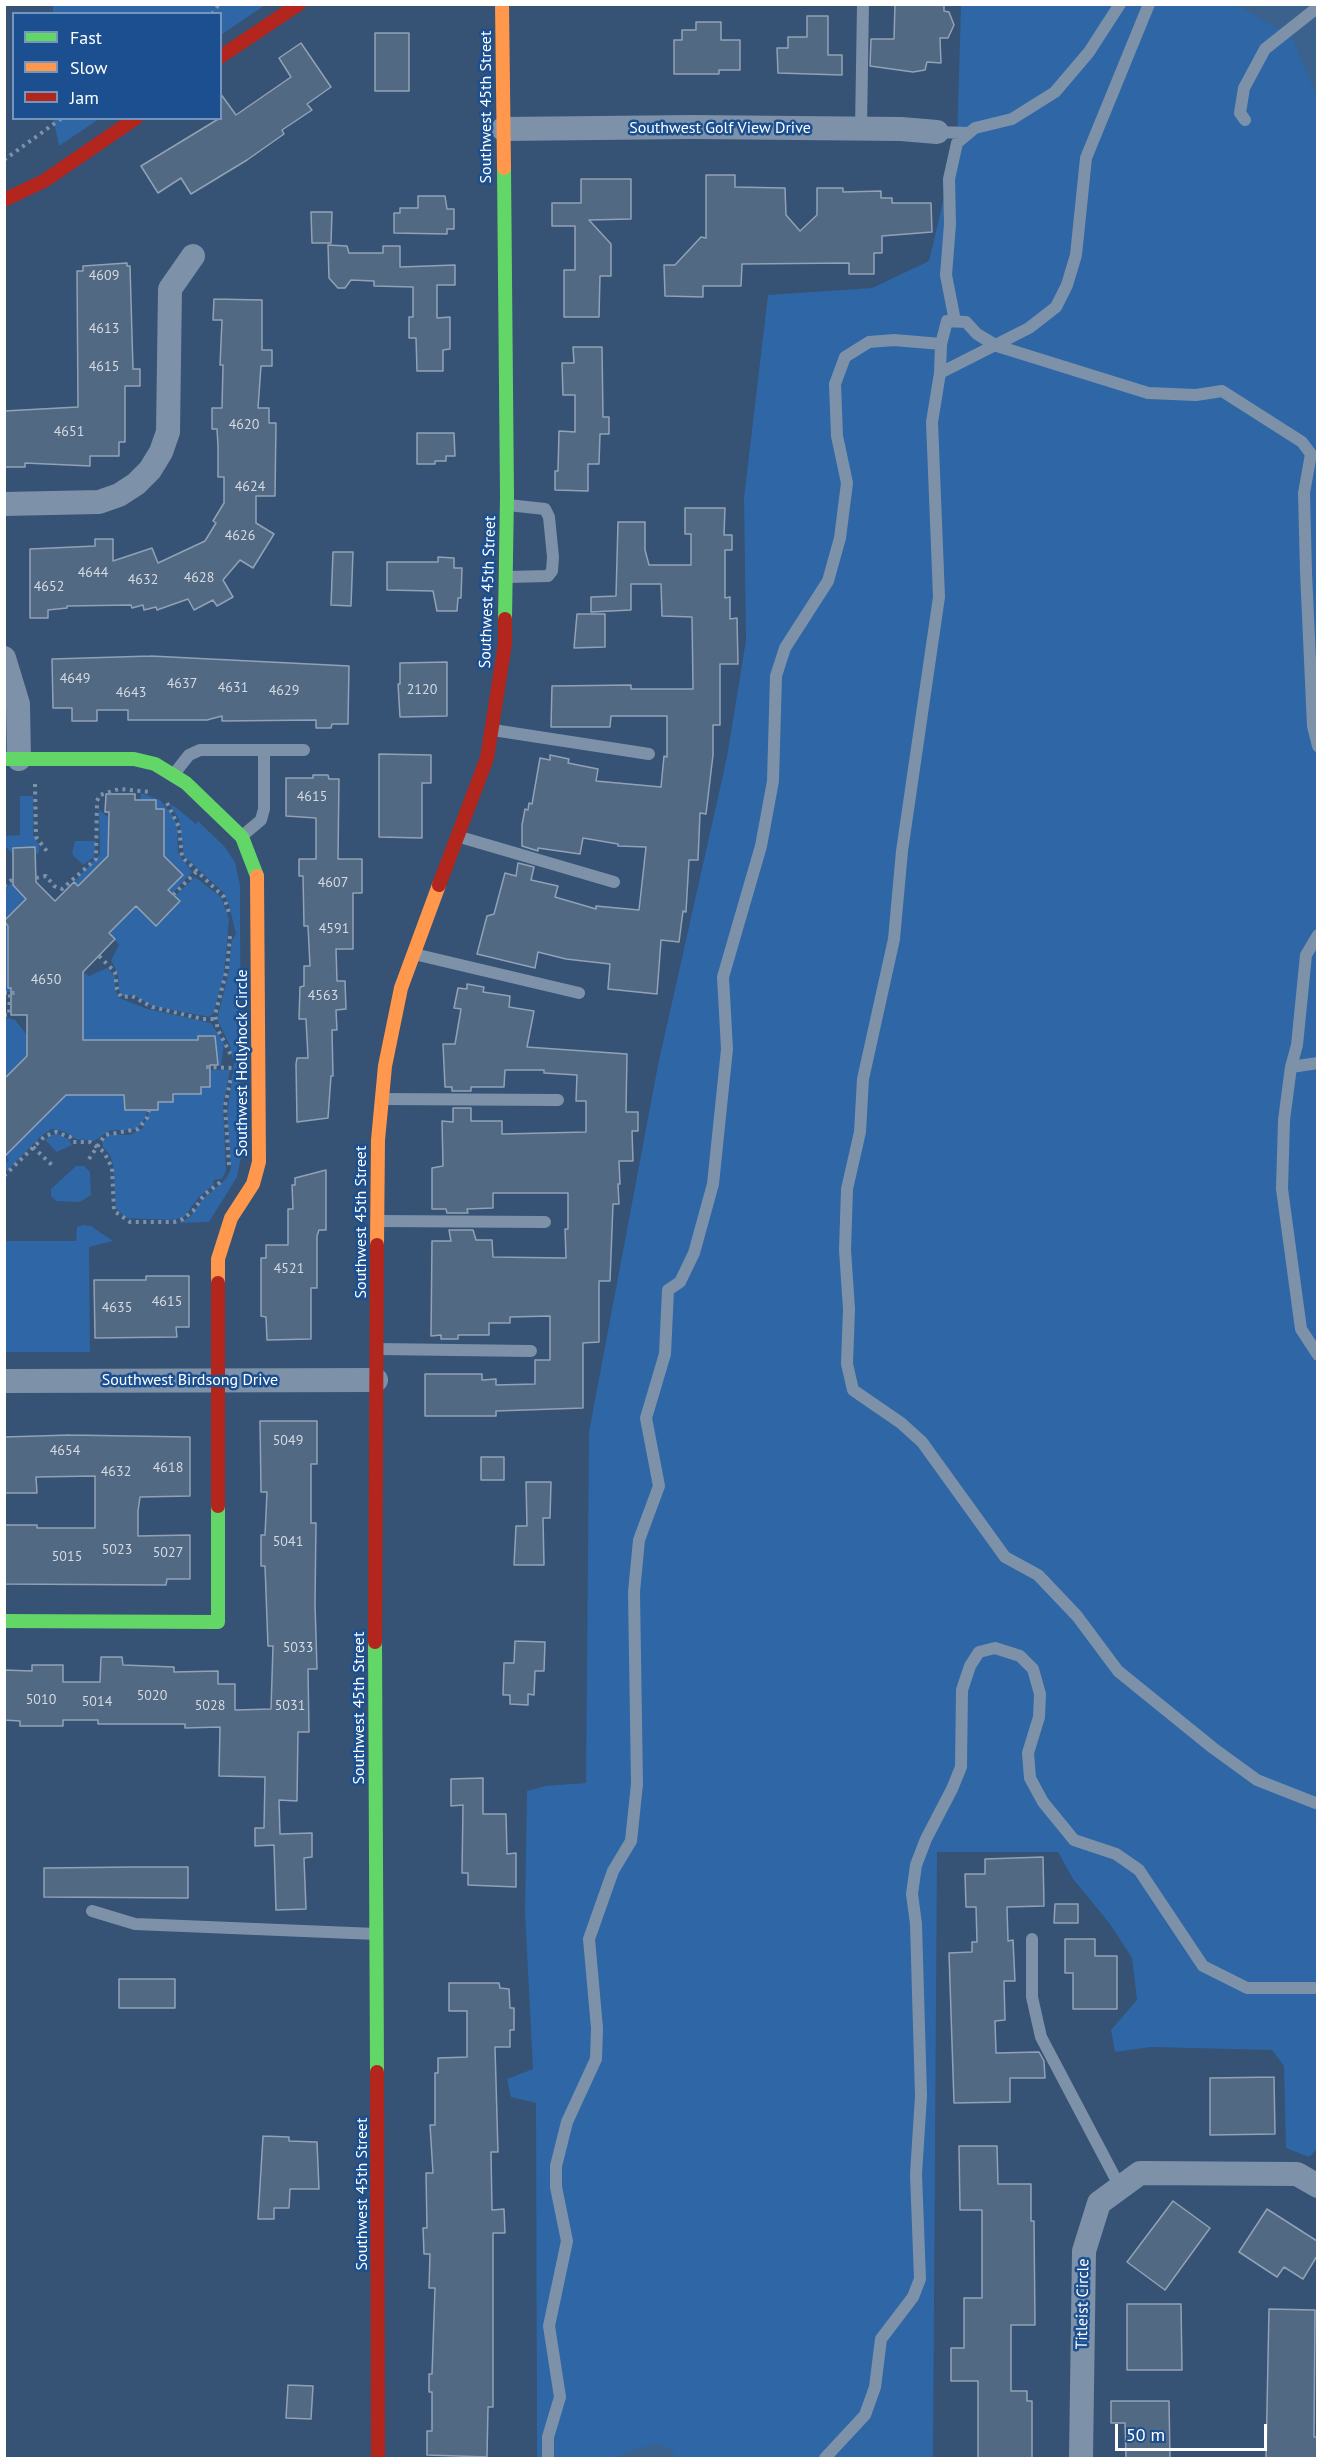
<!DOCTYPE html>
<style>
body{margin:0}
#map{position:relative;width:1322px;height:2463px;overflow:hidden;background:#365274;font-family:"PT Sans",sans-serif}
canvas{display:block}
.frame{position:absolute;inset:0;border:6px solid #fff;pointer-events:none}
.legend{position:absolute;left:12px;top:12px;width:210px;height:108px;box-sizing:border-box;background:#1b4f8f;border:2px solid #7695bc;margin:0;padding:8px 10px;list-style:none;font-size:18px;color:#fff}
.legend li{display:flex;align-items:center;gap:12px;height:30px}
.legend b{width:30px;border:2px solid #7695bc}
.scale{position:absolute;left:1115px;top:2424px;width:152px;height:27px;box-sizing:border-box;border:3px solid #fff;border-top:0;padding-left:8px;font-size:18px;line-height:21px;white-space:nowrap;color:#fff;-webkit-text-stroke:4px #1b4f8f;paint-order:stroke}
</style>
<div id="map">
<canvas width="1322" height="2463"></canvas>
<div class="frame"></div>
<ul class="legend">
<li><b style="height:8px;background:#63d668"></b>Fast</li>
<li><b style="height:8px;background:#ff974d"></b>Slow</li>
<li><b style="height:8px;background:#b3261e"></b>Jam</li>
</ul>
<div class="scale">50 m</div>
</div>
<script>
const ctx = document.querySelector('canvas').getContext('2d');
ctx.lineJoin = 'round';
function fillPath(path, color) { ctx.fillStyle = color; ctx.fill(path, 'evenodd'); }
const toPath = rows => new Path2D(rows.map(r => 'M' + r).join(''));
function trace(path, color, width, dash) { ctx.strokeStyle = color; ctx.lineWidth = width; ctx.lineCap = dash ? 'butt' : 'round'; ctx.setLineDash(dash || []); ctx.stroke(path); }
function drawText(font, color, halo, rows, align = 'center') {
  ctx.font = font + ' "PT Sans",sans-serif'; ctx.lineWidth = 5; ctx.setLineDash([]); ctx.textBaseline = 'middle'; ctx.strokeStyle = halo; ctx.fillStyle = color; for (const [text, x, y, turn = 0] of rows) {
    ctx.save(); ctx.translate(x, y); ctx.rotate((+turn || 0) * Math.PI / 180); ctx.textAlign = isNaN(turn) ? turn : align; if (halo) ctx.strokeText(text, 0, 0); ctx.fillText(text, 0, 0); ctx.restore();
  }
}
fillPath(toPath([
 [53,5,53,4,265,5,221,35,220,14,53,13],
 [961,5,1317,5,1317,2149,1309,2157,1286,2148,1284,2066,1272,2050,1151,2047,1115,2052,1111,2030,1137,2000,1132,1958,1110,1924,1073,1879,1058,1852,937,1852,933,2458,537,2458,536,2103,511,2097,507,2079,533,2069,525,1913,527,1791,545,1786,586,1783,589,1432,658,1065,727,757,746,640,744,498,768,295,872,288,929,261,957,143],
 [53,118,99,118,99,119,59,146],
 [141,793,160,800,173,816,177,825,178,853,192,872,172,894,168,890,183,875,164,856,164,809,156,809,156,800,140,800],
 [20,796,33,796,33,835,39,845,39,853,35,855,35,847,13,848,13,854,5,846,4,836,20,835],
 [170,805,174,806,196,824,198,821,224,846,235,862,240,885,241,1157,237,1177,209,1222,179,1223,190,1217,202,1200,226,1179,231,1168,227,1116,234,1063,230,1046,217,1019,228,975,232,940,236,934,229,905,224,893,184,856,179,819],
 [99,810,108,817,108,856,78,886,74,882,100,854],
 [75,841,96,841,94,857,83,865,72,854],
 [195,877,221,897,229,919,224,975,213,1014,209,1017,152,1006,134,995,123,996,119,990,118,974,111,960,119,945,109,933,136,906,155,925,175,896],
 [13,882,36,909,5,921,5,888],
 [4,923,9,928,15,992,5,992],
 [107,968,115,976,115,990,119,998,148,1009,211,1023,224,1043,221,1066,218,1065,215,1036,198,1036,198,1043,192,1040,83,1040,83,972,89,976],
 [5,1017,15,1020,27,1035,27,1056,5,1079],
 [210,1070,230,1070,223,1105,226,1171,222,1179,214,1180,213,1185,199,1197,184,1217,173,1220,126,1218,116,1208,113,1165,110,1155,103,1147,102,1140,111,1134,129,1135,142,1129,150,1110,158,1110,158,1102,173,1102,173,1094,201,1094,201,1087,210,1086],
 [66,1095,124,1095,125,1110,147,1110,146,1116,141,1125,133,1130,111,1130,94,1141,76,1139,65,1132,52,1129,41,1136,5,1173,5,1164,9,1160,5,1155],
 [58,1134,68,1139,72,1145,57,1152,45,1140,51,1135],
 [76,1166,84,1166,90,1172,91,1195,80,1202,56,1201,51,1196,51,1189],
 [83,1225,91,1226,113,1241,89,1247,90,1352,5,1352,5,1241,76,1241,77,1227]
]), '#2f66a5');
fillPath(toPath([
 [1237,5,1314,5,1318,9,1317,97,1292,37],
 [658,2444,672,2450,675,2458,616,2458,629,2451]
]), '#3b618d');
const building = toPath([
 [895,4,944,4,944,11,949,12,954,25,948,38,940,38,941,63,927,62,925,70,913,72,870,66,871,39,894,39,895,4],
 [807,16,828,16,828,55,842,55,842,75,778,73,777,48,788,48,788,37,807,37,807,16],
 [696,22,721,22,721,40,740,40,740,70,719,70,719,74,674,74,674,40,682,40,682,30,696,30,696,22],
 [375,33,409,33,409,91,375,91,375,33],
 [301,43,331,87,307,104,312,110,282,130,284,134,247,160,191,194,181,178,158,193,141,166,220,118,220,93,236,115,291,77,279,58,301,43],
 [706,175,735,175,735,187,785,188,786,215,800,231,817,215,817,188,843,188,843,192,881,191,881,198,892,198,892,203,931,203,932,232,882,236,882,253,874,253,874,274,849,274,849,263,742,264,741,286,703,286,703,297,665,296,664,265,675,265,701,237,706,238,706,175],
 [581,179,631,179,631,219,589,220,611,244,611,276,600,276,599,317,564,317,564,270,575,270,575,226,552,226,552,203,581,203,581,179],
 [418,196,445,196,447,209,454,209,454,229,447,229,447,234,394,233,394,213,400,213,400,208,418,208,418,196],
 [311,212,332,212,331,243,312,243,311,212],
 [328,245,347,246,349,253,383,253,383,246,400,246,400,267,455,265,455,285,437,285,437,318,450,317,450,349,443,350,443,371,417,371,416,338,409,338,409,317,413,317,413,287,374,286,374,281,351,280,345,288,338,288,329,278,328,245],
 [127,263,127,266,130,266,133,369,140,369,140,386,125,386,125,442,119,442,119,456,90,456,90,466,25,463,25,467,4,467,4,411,78,407,77,271,83,271,83,266,127,263],
 [214,299,262,300,262,350,272,350,272,366,261,366,258,408,269,408,269,423,276,423,275,496,256,496,256,523,274,534,253,568,240,560,223,580,233,597,217,606,213,600,194,610,188,599,157,610,156,607,144,610,143,605,132,608,131,605,67,606,67,608,48,610,48,618,30,618,30,549,95,546,95,539,113,539,113,561,152,548,158,563,205,541,216,523,213,521,224,503,224,477,218,477,218,446,217,429,212,429,212,408,222,408,223,365,220,365,222,320,213,320,214,299],
 [573,347,602,347,603,417,609,417,609,434,600,434,599,464,588,464,588,491,555,490,555,471,558,471,559,431,575,432,575,395,563,395,562,363,574,363,573,347],
 [417,433,454,433,455,456,446,456,446,461,435,461,435,464,417,464,417,433],
 [685,508,725,508,724,535,732,535,732,550,725,550,725,598,730,597,730,619,737,618,738,664,720,664,720,725,713,725,713,755,706,814,700,813,698,860,689,860,686,912,683,911,679,942,661,940,657,994,608,989,610,964,566,959,538,952,535,968,477,954,487,916,494,914,505,873,516,876,518,863,534,867,531,880,558,886,555,897,596,909,596,906,639,910,646,847,618,846,618,844,583,838,580,854,538,848,538,851,522,846,522,825,525,809,528,810,529,803,532,804,540,758,550,760,550,755,569,759,568,763,598,769,596,781,661,787,664,756,667,757,667,716,611,716,610,727,551,727,552,686,631,685,631,689,693,689,692,617,662,616,661,584,631,584,631,610,591,612,591,597,616,596,618,522,645,522,645,550,649,565,691,565,691,534,685,534,685,508],
 [333,552,353,552,351,606,331,605,333,552],
 [438,557,454,558,454,568,462,568,461,598,458,598,457,611,437,611,433,591,387,590,387,562,438,562,438,557],
 [577,614,605,614,605,647,574,648,577,614],
 [151,656,349,666,348,724,332,724,331,728,316,728,316,720,222,721,222,716,207,720,128,720,128,710,97,710,97,721,72,721,72,708,53,708,52,659,151,656],
 [447,662,447,716,400,717,398,684,400,684,400,663,447,662],
 [379,754,431,755,431,783,422,783,422,838,379,837,379,754],
 [313,775,328,775,329,779,339,779,338,859,362,859,362,893,353,893,353,949,336,949,337,981,345,981,346,1009,336,1010,337,1030,332,1030,333,1076,331,1076,328,1118,297,1122,296,1064,297,1058,308,1058,306,1019,299,1019,300,987,304,986,304,966,310,966,308,926,304,926,303,876,299,876,299,859,316,859,316,818,286,816,286,778,313,778,313,775],
 [106,794,135,794,135,800,156,800,156,809,164,809,164,856,183,875,168,890,180,901,156,926,136,906,109,933,115,939,83,972,83,1040,198,1040,198,1036,215,1036,218,1065,210,1065,210,1087,201,1087,201,1094,173,1094,173,1102,158,1102,158,1110,125,1110,124,1095,66,1095,4,1157,4,1079,27,1056,27,1015,11,1015,11,988,8,988,8,926,4,921,26,899,13,885,13,848,35,847,36,882,55,901,74,882,78,886,108,856,109,812,105,812,106,794],
 [467,984,484,987,483,992,510,996,509,1007,534,1011,527,1047,627,1054,626,1112,638,1112,638,1131,632,1131,633,1161,619,1161,620,1184,618,1184,619,1204,613,1204,610,1281,599,1281,599,1342,583,1343,583,1408,496,1411,496,1416,425,1416,425,1374,482,1374,482,1380,496,1379,496,1385,535,1384,535,1360,550,1360,550,1316,510,1317,510,1323,489,1323,489,1335,458,1335,458,1339,441,1339,441,1335,431,1336,432,1241,451,1241,449,1230,473,1230,476,1240,492,1240,493,1257,566,1258,565,1229,568,1229,568,1193,493,1193,493,1208,467,1209,468,1213,447,1213,446,1209,432,1209,432,1168,443,1166,442,1121,453,1122,453,1108,471,1108,471,1121,502,1121,502,1134,586,1132,586,1101,576,1101,577,1075,544,1073,544,1070,505,1070,504,1087,471,1087,471,1091,452,1091,452,1087,445,1087,443,1044,455,1044,461,1009,454,1008,458,988,467,989,467,984],
 [326,1170,326,1230,319,1230,317,1236,317,1288,311,1288,311,1339,267,1340,266,1317,261,1316,261,1258,266,1258,266,1245,288,1245,288,1209,293,1209,292,1185,295,1185,295,1178,326,1170],
 [146,1276,189,1276,189,1327,176,1327,177,1337,95,1338,94,1280,146,1280,146,1276],
 [260,1421,317,1421,317,1464,311,1464,311,1523,316,1523,315,1604,317,1669,308,1669,309,1732,298,1732,297,1801,279,1800,280,1834,312,1833,312,1857,304,1858,306,1909,276,1910,274,1845,255,1846,255,1828,264,1828,265,1777,219,1776,220,1727,185,1728,185,1724,98,1724,98,1720,63,1720,63,1726,20,1726,20,1721,4,1720,4,1670,32,1671,32,1665,63,1665,63,1682,100,1682,101,1657,122,1657,123,1665,174,1667,174,1672,218,1671,218,1684,235,1684,235,1710,271,1709,273,1646,268,1646,265,1566,261,1566,261,1535,265,1535,267,1492,261,1492,260,1421],
 [70,1435,190,1437,190,1496,140,1497,138,1511,138,1536,190,1535,190,1579,167,1579,166,1585,4,1584,4,1525,37,1525,37,1528,95,1528,95,1476,36,1477,37,1493,4,1493,4,1437,70,1435],
 [481,1457,504,1457,504,1480,481,1480,481,1457],
 [526,1482,551,1482,550,1518,543,1518,544,1565,514,1565,516,1526,527,1526,526,1482],
 [515,1641,545,1642,544,1671,535,1671,534,1695,528,1694,528,1705,510,1704,510,1695,503,1695,504,1663,514,1663,515,1641],
 [483,1778,483,1814,506,1814,507,1854,516,1853,516,1887,468,1885,468,1873,462,1873,463,1805,451,1806,451,1779,483,1778],
 [1043,1857,1044,1906,1007,1907,1008,1941,1013,1940,1015,1981,1004,1981,1005,2020,995,2021,996,2053,1039,2052,1044,2061,1045,2078,1010,2078,1010,2102,954,2103,949,1953,972,1952,972,1942,977,1942,976,1907,966,1907,965,1874,985,1874,985,1859,1043,1857],
 [135,1867,188,1867,188,1898,44,1897,44,1868,135,1867],
 [1055,1904,1078,1904,1078,1923,1054,1923,1055,1904],
 [1065,1939,1095,1939,1095,1956,1117,1956,1117,2009,1073,2009,1073,1973,1065,1973,1065,1939],
 [119,1979,175,1979,175,2008,119,2008,119,1979],
 [449,1983,499,1983,500,1988,509,1989,510,2008,514,2008,514,2030,510,2030,510,2047,495,2047,498,2152,491,2152,492,2210,504,2209,505,2233,493,2233,493,2407,488,2407,487,2457,427,2455,427,2431,432,2431,432,2392,429,2392,429,2374,432,2374,435,2288,429,2288,430,2254,424,2254,423,2228,427,2228,426,2173,433,2173,430,2125,435,2125,435,2073,438,2073,438,2058,467,2057,467,2011,449,2011,449,1983],
 [1274,2077,1275,2134,1210,2135,1210,2078,1274,2077],
 [263,2136,289,2137,289,2141,317,2142,319,2189,290,2189,289,2208,274,2208,274,2219,258,2219,263,2136],
 [959,2146,997,2146,998,2184,1031,2184,1031,2221,1034,2221,1035,2325,1011,2325,1011,2391,1027,2391,1027,2401,1032,2401,1032,2458,978,2458,978,2381,951,2381,951,2348,964,2348,964,2298,982,2298,982,2210,960,2210,959,2146],
 [1173,2201,1210,2228,1165,2290,1127,2262,1173,2201],
 [1267,2209,1317,2241,1317,2256,1303,2279,1284,2267,1277,2277,1239,2252,1267,2209],
 [1127,2304,1181,2304,1182,2370,1127,2370,1127,2304],
 [1269,2309,1315,2310,1314,2437,1317,2437,1317,2458,1266,2458,1269,2309],
 [288,2385,313,2386,311,2419,286,2418,288,2385],
 [1111,2401,1169,2401,1170,2458,1126,2458,1125,2423,1111,2423,1111,2401]
]);
fillPath(building, '#526984');
trace(building, '#92a2b6', 1.5);
trace(toPath([
 [212,14,219,4],
 [4,160,62,118],
 [35,784,36,837,49,854],
 [167,803,179,827,182,857,224,897,230,916],
 [36,878,46,876,54,886,62,889,96,859,97,801,100,795,119,789,151,792],
 [4,886,13,879],
 [173,895,196,872],
 [230,936,227,969,215,1015,218,1030,231,1055],
 [99,956,115,972,117,989,121,997,132,996,152,1007,203,1019,215,1019],
 [4,993,15,993],
 [4,1015,9,1015,10,993],
 [206,1067,232,1068],
 [33,1147,54,1167],
 [89,1159,105,1135,138,1129,147,1118,149,1110],
 [229,1165,225,1106,231,1077],
 [4,1176,45,1136,56,1132,70,1137,73,1142,90,1142,104,1152,112,1168,114,1211,130,1222,174,1222,183,1219,193,1211,204,1195,223,1180]
]), '#7d92a8', 4, [3, 4.5]);
trace(toPath([
 [1245,120,1240,113,1244,88,1265,49,1318,7],
 [861,128,863,4],
 [937,132,969,133],
 [955,321,946,275,950,224,949,179,957,143,975,128,1012,119,1055,92,1089,52,1120,4],
 [940,373,1029,328,1056,307,1067,285,1076,255,1086,158,1149,4],
 [508,577,548,576,552,571,553,557,549,517,545,509,508,505],
 [493,730,649,754],
 [1318,746,1313,726,1306,572,1304,493,1311,454,1302,442,1222,391,1196,395,1148,393,997,346,977,334,966,322,947,321,941,344,940,373,932,422,939,597,902,851,894,939,863,1079,860,1132,847,1189,845,1250,849,1309,847,1364,853,1390,901,1423,922,1442,1005,1557,1038,1575,1077,1616,1118,1671,1213,1748,1257,1780,1318,1804],
 [264,750,304,750],
 [174,774,189,755,200,750,264,750,264,809,261,820,242,836],
 [460,837,614,882],
 [1318,935,1306,955,1297,1045,1291,1067,1284,1120,1282,1189,1301,1329,1318,1355],
 [414,954,579,993],
 [1291,1067,1318,1063],
 [383,1099,558,1100],
 [378,1221,545,1222],
 [378,1349,531,1351],
 [92,1911,135,1924,376,1934],
 [1032,1939,1032,1997,1041,2037,1120,2187],
 [548,2458,548,2437,560,2397,549,2326,567,2241,556,2187,556,2166,567,2122,596,2059,597,2028,589,1939,613,1871,631,1841,637,1784,634,1592,639,1540,659,1486,646,1418,665,1354,668,1290,680,1282,694,1253,713,1184,727,1049,723,977,761,846,773,781,776,676,785,648,828,581,840,538,847,483,837,436,835,384,845,357,869,342,894,340,941,344],
 [825,2458,865,2415,875,2387,881,2339,913,2297,920,2279,916,2174,921,2096,916,1924,912,1894,916,1865,926,1839,952,1789,961,1767,962,1690,970,1666,979,1652,995,1648,1020,1656,1033,1669,1040,1694,1039,1717,1028,1753,1030,1778,1043,1802,1074,1840,1116,1854,1139,1870,1203,1966,1247,1988,1318,1988]
]), '#7d92a8', 12);
trace(toPath([
 [503,129,693,127,901,129,937,132],
 [4,504,99,502,119,495,136,484,150,470,161,452,168,432,170,289,193,256],
 [4,658,18,704,19,759],
 [4,1381,376,1380],
 [1081,2458,1084,2251,1099,2203,1140,2173,1297,2174,1318,2186]
]), '#7d92a8', 24);
trace(toPath([
 [504,168,507,496,505,619],
 [4,759,134,759,155,764,186,783,242,837,257,876],
 [4,1621,218,1622,218,1506],
 [375,1642,377,2072]
]), '#63d668', 14);
trace(toPath([
 [502,4,504,168],
 [377,1245,378,1140,385,1066,401,988,439,885],
 [218,1283,218,1259,231,1218,253,1184,259,1162,257,876]
]), '#ff974d', 14);
trace(toPath([
 [220,57,299,4],
 [4,200,44,181,136,118],
 [439,885,487,758,505,644,505,619],
 [218,1283,218,1506],
 [375,1642,377,1245],
 [377,2072,378,2458]
]), '#b3261e', 14);
drawText('14px', '#d4dae0', null, [
 ["4609",104,276],
 ["4613",104,329],
 ["4615",104,367],
 ["4620",244,425],
 ["4651",69,432],
 ["4624",250,487],
 ["4626",240,536],
 ["4644",93,573],
 ["4628",199,578],
 ["4632",143,580],
 ["4652",49,587],
 ["4649",75,679],
 ["4637",182,684],
 ["4631",233,688],
 ["2120",422,690],
 ["4629",284,691],
 ["4643",131,693],
 ["4615",312,797],
 ["4607",333,883],
 ["4591",334,929],
 ["4650",46,980],
 ["4563",323,996],
 ["4521",289,1269],
 ["4615",167,1302],
 ["4635",117,1308],
 ["5049",288,1441],
 ["4654",65,1451],
 ["4618",168,1468],
 ["4632",116,1472],
 ["5041",288,1542],
 ["5023",117,1550],
 ["5027",168,1553],
 ["5015",67,1557],
 ["5033",298,1648],
 ["5020",152,1696],
 ["5010",41,1700],
 ["5014",97,1702],
 ["5028",210,1706],
 ["5031",290,1706]
]);
drawText('16px', '#fff', '#1b4f8f', [
 ["Southwest 45th Street",486,107,-90],
 ["Southwest Golf View Drive",720,128],
 ["Southwest 45th Street",488,592,-88],
 ["Southwest Hollyhock Circle",242,1063,-90],
 ["Southwest 45th Street",361,1222,-90],
 ["Southwest Birdsong Drive",190,1380],
 ["Southwest 45th Street",359,1708,-90],
 ["Southwest 45th Street",362,2194,-90],
 ["Titleist Circle",1083,2304,-89]
]);
</script>
